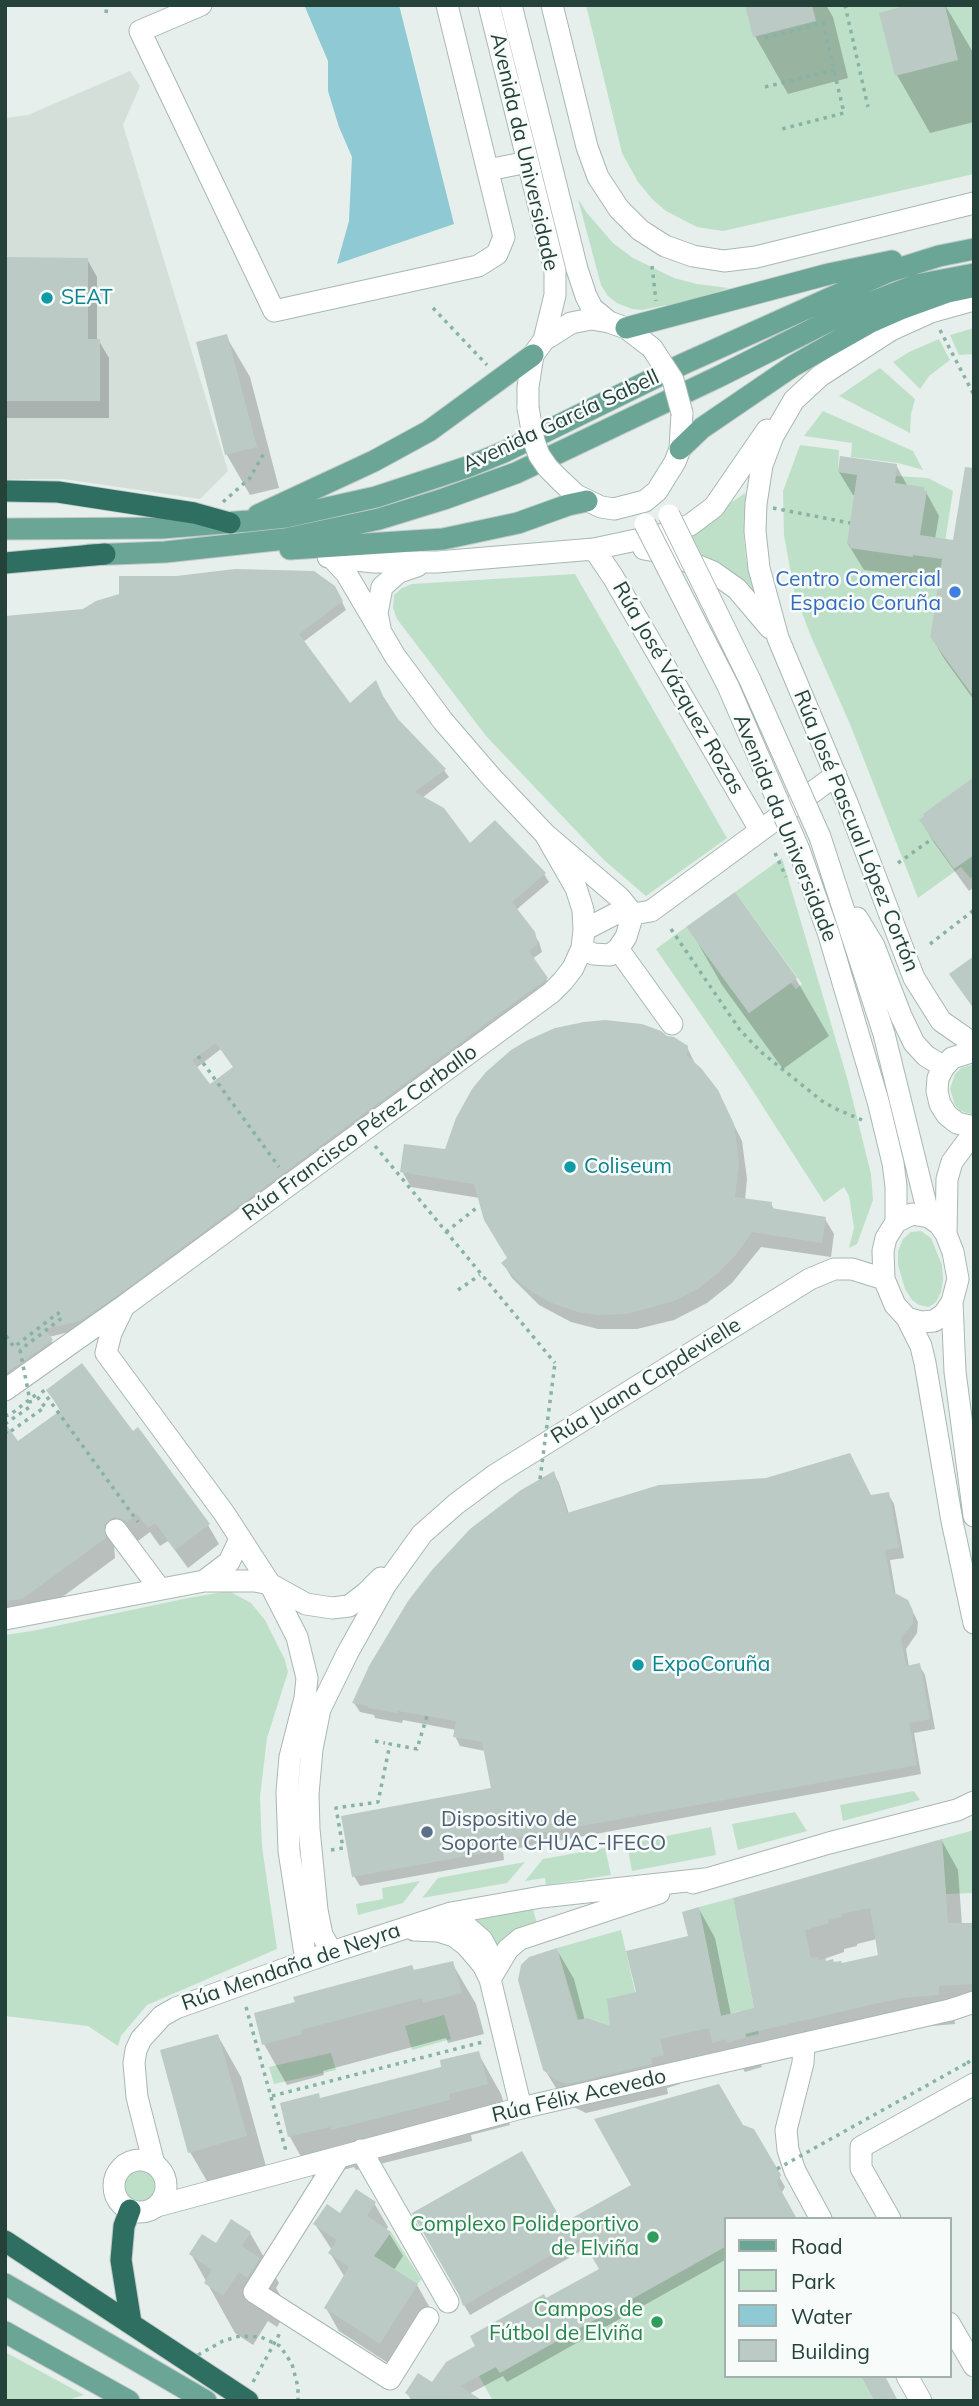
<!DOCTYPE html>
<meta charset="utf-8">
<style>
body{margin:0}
#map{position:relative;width:979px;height:2406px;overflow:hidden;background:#e6efeb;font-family:Mulish,sans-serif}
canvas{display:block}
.frame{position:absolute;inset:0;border:7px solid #24423a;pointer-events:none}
.legend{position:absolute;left:724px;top:2217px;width:228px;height:161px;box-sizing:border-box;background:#f7fbf9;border:2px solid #a3b1ad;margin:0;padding:9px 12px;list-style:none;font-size:21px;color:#24423a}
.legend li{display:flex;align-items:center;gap:14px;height:35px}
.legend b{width:35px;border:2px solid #a3b1ad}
</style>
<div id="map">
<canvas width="979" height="2406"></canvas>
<div class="frame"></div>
<ul class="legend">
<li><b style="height:9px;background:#6aa596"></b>Road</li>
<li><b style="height:19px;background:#bfe0c8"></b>Park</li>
<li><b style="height:19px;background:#8ec9d4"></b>Water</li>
<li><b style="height:19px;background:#bbcac4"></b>Building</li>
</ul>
</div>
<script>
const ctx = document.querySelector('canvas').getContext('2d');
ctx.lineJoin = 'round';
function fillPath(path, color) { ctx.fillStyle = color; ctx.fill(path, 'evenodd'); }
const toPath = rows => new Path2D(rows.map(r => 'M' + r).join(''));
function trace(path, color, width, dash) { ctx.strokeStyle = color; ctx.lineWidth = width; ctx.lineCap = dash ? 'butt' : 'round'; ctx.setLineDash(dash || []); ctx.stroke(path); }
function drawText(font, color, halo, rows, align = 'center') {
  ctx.font = font + ' Mulish,sans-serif'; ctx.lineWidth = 5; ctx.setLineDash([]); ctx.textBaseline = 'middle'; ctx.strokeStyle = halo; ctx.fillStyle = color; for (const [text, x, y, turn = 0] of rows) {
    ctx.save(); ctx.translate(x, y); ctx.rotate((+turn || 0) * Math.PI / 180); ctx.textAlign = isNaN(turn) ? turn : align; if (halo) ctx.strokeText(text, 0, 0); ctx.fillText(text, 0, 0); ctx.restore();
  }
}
fillPath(toPath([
 [130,71,140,86,123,125,228,471,200,499,64,479,5,479,5,118,28,115]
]), '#d4dfda');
fillPath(toPath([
 [586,5,974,5,974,174,723,231,697,227,666,211,652,199,638,182,622,153],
 [578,199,587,213,613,243,633,258,674,278,697,284,729,288,669,308,667,305,642,310,632,309,617,303,608,296,601,285],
 [974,328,974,354,959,355,950,335],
 [939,339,950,360,929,376,920,389,893,362,909,352],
 [880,368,915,399,911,414,910,433,839,396],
 [823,411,913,451,923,470,898,463,851,457,852,443,804,436],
 [800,445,839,450,838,472,894,480,896,476,928,478,953,491,930,637,974,697,974,876,970,878,961,867,918,898,850,724,810,634,794,591,784,535,783,491],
 [745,493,746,497,744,537,746,559,756,599,670,545],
 [575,574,727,838,646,896,604,860,486,736,397,619,393,608,394,595,402,588,412,584],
 [782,858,848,1081,871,1174,873,1200,857,1244,849,1248,854,1228,849,1196,844,1187,824,1202,744,1077,656,949,686,927,749,1013,791,983,796,989,802,984,735,892],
 [974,1064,974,1115,961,1111,955,1105,950,1089,955,1074,961,1068],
 [921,1231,931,1238,942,1265,943,1280,941,1292,936,1302,929,1307,919,1305,912,1300,905,1289,898,1265,898,1251,903,1239,911,1232],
 [229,1591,251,1603,265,1620,285,1660,288,1672,267,1738,260,1797,262,1847,277,1949,147,2005,121,2036,118,2046,88,2026,5,2016,5,1635,32,1631,188,1598],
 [914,1791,920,1800,843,1821,840,1805],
 [795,1812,807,1831,738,1850,732,1824],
 [711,1827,716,1855,632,1871,627,1844],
 [974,1830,974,1893,946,1894,942,1839],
 [605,1848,611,1875,546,1885,545,1878,525,1881,543,1859],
 [525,1862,507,1883,422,1898,438,1878],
 [420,1881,403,1903,358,1915,356,1904,383,1899,382,1888],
 [733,1898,759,2034,746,2037,740,2011,721,2016,699,1907],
 [533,1909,537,1924,497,1949,493,1939,473,1918],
 [621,1930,644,2031,633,2068,623,2071,612,2035,607,2028,600,2022,588,2018,579,2022,557,1948],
 [444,2015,451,2039,412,2050,405,2026],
 [331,2053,336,2070,274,2084,269,2067],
 '125 2186a15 15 0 1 1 30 0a15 15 0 1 1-30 0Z',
 [391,2232,421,2279,418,2284,377,2258,362,2282,348,2266,364,2242,378,2251],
 [725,2246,725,2376,861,2376,874,2401,493,2401,479,2376,496,2367,499,2372,505,2369],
 [5,2352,84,2395,64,2401,5,2401]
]), '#bfe0c8');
fillPath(toPath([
 [314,5,399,5,454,224,337,264,349,221,352,157,339,127,328,91,328,61,305,7]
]), '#8ec9d4');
fillPath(toPath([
 [747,5,826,5,833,17,848,78,788,94,755,36],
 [915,5,945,5,974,54,974,122,930,133,897,75],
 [5,259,87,259,97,277,97,341,99,341,109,358,109,418,5,418],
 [226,336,250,377,279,488,250,495,227,455,198,344],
 [896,465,908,487,926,492,939,516,935,539,955,542,974,496,974,700,945,660,931,637,941,579,864,570,848,544,856,496,853,495,839,472],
 [339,596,346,610,303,642,350,705,385,703,397,720,444,770,449,777,422,798,470,845,544,874,549,882,516,910,539,942,542,952,532,959,551,986,85,1328,49,1337,56,1349,5,1384,5,618],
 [221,1049,234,1068,210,1086,196,1068],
 [974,779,974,887,969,891,935,844,921,821],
 [689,928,796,979,829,1036,783,1069,722,985],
 [687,1047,696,1066,717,1091,742,1141,747,1179,745,1200,771,1204,774,1210,825,1219,834,1234,831,1257,761,1247,732,1283,707,1303,674,1320,637,1329,598,1329,571,1322,539,1305,512,1278,503,1263,509,1259,480,1198,411,1187,402,1171],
 [48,1390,132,1434,208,1525,219,1544,188,1568,168,1541,160,1546,150,1532,138,1541,133,1536,125,1536,114,1545,115,1558,34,1618,5,1622,5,1442,18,1443,61,1412],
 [554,1474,559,1483,569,1514,871,1497,888,1494,894,1504,904,1558,890,1560,896,1596,913,1612,918,1622,917,1633,906,1649,909,1667,919,1665,925,1675,935,1729,914,1733,921,1774,503,1851,504,1860,360,1886,354,1876,493,1790,485,1751,460,1746,455,1736,456,1730,403,1720,402,1723,375,1718,374,1715,360,1712,354,1703],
 [942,1841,958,1870,962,1925,974,1925,974,2014,954,2015,955,2024,920,2027,760,2063,762,2067,745,2072,743,2069,731,2071,723,2058,676,2069,680,2084,667,2088,668,2094,586,2113,565,2103,542,2065,557,1950,574,1979,585,2021,611,2028,638,1993,690,1937,699,1909,715,1938,731,2015,756,2009,735,1899],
 [877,1939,880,1957,842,1965,826,1963,824,1959,844,1952,844,1949,857,1946,857,1944],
 [452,1963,476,2004,484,2034,448,2043,446,2038,323,2071,324,2075,287,2085,264,2044,297,2003],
 [218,2036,241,2077,269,2177,214,2193,190,2152],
 [478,2053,501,2094,510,2125,471,2135,472,2141,356,2170,354,2167,313,2178,290,2137,282,2104,321,2100,443,2068],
 [741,2126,753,2131,785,2187,781,2194,725,2219,725,2260,507,2382,503,2376,469,2394,480,2401,412,2401,407,2393,432,2384,477,2347,546,2301,601,2270,588,2247,470,2315,464,2305,563,2225],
 [374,2203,388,2227,386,2230,389,2233,403,2256,394,2270,417,2285,430,2308,394,2367,339,2331,326,2308,344,2276,330,2253,332,2250,315,2224],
 [250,2233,279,2283,276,2288,288,2309,277,2327,268,2321,253,2345,235,2333,191,2254]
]), '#0003');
fillPath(toPath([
 [745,5,812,5,816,21,753,37],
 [908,5,945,5,958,60,895,76,879,13],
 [5,257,88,258,88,339,100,339,100,401,5,401],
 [227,334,257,447,225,455,196,342],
 [840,456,897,464,895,483,924,487,924,490,927,491,920,535,953,540,965,467,974,468,974,697,930,637,942,559,913,555,913,557,849,548,850,545,847,544,857,475,838,472],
 [235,569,314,571,335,586,343,601,299,634,350,703,376,680,383,696,398,719,446,769,415,792,444,808,470,843,495,820,546,873,512,902,535,932,538,944,529,951,548,978,115,1297,80,1321,45,1329,53,1340,5,1374,5,616,83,609,96,601,119,594,119,576,176,576],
 [216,1043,233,1067,210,1084,192,1060],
 [974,777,974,855,954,869,919,820,924,816,923,814],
 [735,892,797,978,749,1013,686,927],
 [974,956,974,1009,949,974],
 [605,1020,642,1024,661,1031,667,1036,674,1037,688,1046,687,1056,701,1068,718,1090,734,1124,739,1162,735,1197,772,1202,771,1208,826,1217,822,1243,752,1232,735,1256,718,1273,699,1288,674,1301,627,1314,598,1315,578,1312,552,1303,535,1294,520,1283,501,1263,507,1258,484,1220,474,1184,400,1172,404,1144,445,1149,456,1118,472,1089,486,1072,511,1050,528,1040,555,1028,584,1022],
 [82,1363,133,1431,138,1427,210,1524,175,1550,155,1523,148,1528,137,1514,127,1522,121,1518,114,1517,104,1525,106,1538,22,1599,5,1601,5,1423,18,1441,61,1410,46,1390],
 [850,1453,871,1495,889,1492,899,1548,885,1550,893,1592,908,1600,913,1611,913,1623,901,1638,906,1666,920,1663,930,1719,909,1723,917,1765,498,1841,500,1850,352,1877,341,1816,491,1788,482,1742,453,1737,456,1721,398,1711,397,1713,368,1708,368,1706,352,1703,369,1666,408,1601,432,1570,470,1529,521,1490,554,1471,567,1513,659,1485,766,1478],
 [942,1839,948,1923,974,1923,974,1984,939,1986,939,1995,903,1998,883,2002,745,2034,746,2037,727,2043,726,2039,712,2043,709,2028,660,2039,664,2055,651,2058,652,2064,568,2084,556,2080,543,2070,518,1980,521,1965,529,1957,557,1948,577,2020,588,2018,610,2026,607,1999,636,1992,626,1951,688,1936,682,1912,699,1907,721,2016,754,2008,733,1898],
 [870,1908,878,1955,842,1963,841,1961,834,1962,833,1959,826,1961,826,1958,819,1960,818,1957,811,1958,805,1930,829,1923,828,1920,842,1917,841,1914],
 [453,1961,462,1993,423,2003,422,1998,301,2030,302,2034,262,2045,254,2013,295,2002,293,1997,412,1965,414,1970],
 [218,2034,247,2136,188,2153,160,2050],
 [479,2051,488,2084,449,2094,450,2100,331,2130,330,2127,288,2137,280,2103,319,2093,320,2098,441,2067,440,2060],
 [719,2084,743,2125,754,2129,781,2175,777,2183,797,2219,725,2219,725,2247,500,2373,496,2367,460,2386,483,2401,417,2401,405,2393,418,2373,432,2382,446,2362,475,2346,470,2336,544,2294,546,2298,599,2269,581,2238,463,2306,459,2295,412,2213,522,2151,563,2223,631,2185,594,2119],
 [356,2189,376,2202,367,2216,391,2232,374,2256,418,2284,380,2344,324,2308,349,2267,328,2253,337,2240,313,2224,327,2204,340,2213],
 [231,2219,251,2232,242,2246,260,2258,247,2278,239,2272,223,2296,204,2283,212,2270,189,2254,202,2234,216,2243],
 [861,2376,885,2376,898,2401,874,2401]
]), '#bbcac4');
const minor = toPath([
 [201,5,140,31,274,311,478,266,497,254,504,237,447,5],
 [489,5,555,271,555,295,544,340],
 [511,5,577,269,586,296,592,308,609,322],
 [552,5,587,147,598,177,619,209,640,230,665,246,693,256,724,261,756,257,974,203],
 [488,170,528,162],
 [974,300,931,312,891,330,820,376,794,400,773,436,762,465,756,504,755,531,759,568,778,638,848,805,914,978,941,1021,974,1044],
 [528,408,528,387,533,355,544,340,571,323,591,319,609,322,626,328,652,348],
 [561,481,576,495,601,507,614,509,645,501,657,491,675,462,680,449,682,413],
 [594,549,613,577,760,830],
 [644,549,667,553,713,572,737,589,770,628],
 [328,557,374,562,437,562,594,549,664,534,690,525,714,507,767,430],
 [333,559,346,573,395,656,443,721,492,778,545,834,620,898,633,914,651,911,836,775],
 [380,628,377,613,382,587,399,572,417,566],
 [820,837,884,1034,929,1217],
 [799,850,829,935,878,1101,893,1163,896,1186,896,1222],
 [857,918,874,946,901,1016,914,1043,926,1056,944,1067],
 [582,948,593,954,610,955,618,949,626,937,633,914,615,914,584,930],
 [618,949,672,1024],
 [974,1051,952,1058,944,1067,938,1078,937,1091,940,1104,947,1115,957,1123,974,1127],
 [946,1234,939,1224,929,1217,912,1214,896,1222,886,1238,883,1251,884,1279,895,1305,907,1318,921,1322,934,1321,944,1314,952,1302,958,1279,953,1252,946,1234,947,1179,952,1162,966,1143,974,1138],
 [952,1302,955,1372,974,1516],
 [907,1318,921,1346,925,1363,952,1521,974,1623],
 [5,1390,121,1308],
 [116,1530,160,1589],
 [204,1581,255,1581,270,1584,306,1604,332,1608,349,1606,366,1593,381,1578],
 [5,1619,204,1581,229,1562,240,1539],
 [693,1883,829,1843,957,1810,974,1802],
 [451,1913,482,1940,487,1949,491,1967],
 [414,1930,438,1931,454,1936,466,1945,483,1965,490,1979,521,2108],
 [332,1952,322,1935,317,1910,309,1829,308,1794,312,1749,320,1709,348,1652,386,1584,422,1534,456,1504,495,1475,810,1279,834,1269,852,1269,884,1279],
 [306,1961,289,1851,287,1792,290,1757,305,1698,307,1678,297,1637,270,1584,224,1513,106,1353,111,1333,124,1306,551,993,563,981,573,968,582,948,584,930,583,910,576,888,545,834],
 [490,1979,508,1949,520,1939,659,1893],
 [804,2044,803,2063,786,2130,788,2150,795,2171,821,2219],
 [361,2150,448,2302],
 [339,2157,254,2292,390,2379,428,2318],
 '114 2186a26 26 0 1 1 52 0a26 26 0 1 1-52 0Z',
 [154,2164,137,2097,134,2063,136,2050,141,2039,162,2016,176,2008,332,1952,451,1913,541,1897,705,1879],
 [157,2206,521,2108,950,2010,974,2002],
 [890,2219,861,2168,861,2147,974,2084],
 [949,2323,974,2366],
 [907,2376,921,2401]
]);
const major = toPath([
 [626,328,829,274,892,261],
 [680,449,702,428,793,366,869,323,901,309,948,292,972,287],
 [258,515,374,461,429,431,533,355],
 [5,529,162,528,248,521,286,517,376,497,467,467,504,452,683,364,888,272,939,256,974,249],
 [290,549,443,539,518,523,568,505,587,501],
 [88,555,165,552,285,539,379,519,444,499,516,473,720,376,849,311,916,285,974,274],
 [5,2284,206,2401],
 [5,2332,129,2401]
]);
const highway = toPath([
 [5,491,58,492,194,513,230,523],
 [5,563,105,554],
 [130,2210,124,2226,121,2260,131,2323],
 [5,2241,248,2401]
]);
trace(minor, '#a8b8b2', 23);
trace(major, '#c2cac8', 23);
trace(highway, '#c2cac8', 23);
trace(toPath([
 [845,5,868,107],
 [106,13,107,5],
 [765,38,823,23,844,113,778,130],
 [765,87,834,70],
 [652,266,656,301],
 [433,308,487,365],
 [940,330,974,395],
 [223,502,250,478,264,453],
 [773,508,850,523],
 [775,853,786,877],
 [898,863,932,839],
 [671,929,740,1030,761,1052,822,1101,834,1108,862,1120],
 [930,944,974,910],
 [198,1056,279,1167],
 [375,1146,555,1363],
 [446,1232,479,1206],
 [458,1290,480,1275],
 [6,1336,14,1347,58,1313,62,1318,20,1350],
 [42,1390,138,1522],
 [5,1416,11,1414,38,1393],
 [5,1424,31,1406],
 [5,1431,7,1434,45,1407,36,1395],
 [375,1741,385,1743],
 [331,1850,343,1848,336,1808,378,1802,390,1744,417,1749,427,1716],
 [246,2007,286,2151],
 [967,2063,974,2059],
 [272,2096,483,2042],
 [253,2382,281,2331]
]), '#86b3a5', 3.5, [3.5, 5]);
trace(minor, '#fff', 21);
trace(major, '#6aa596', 21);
trace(highway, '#2f6f62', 21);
const minorBridge = toPath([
 [652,348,673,380,682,413],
 [528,408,534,441,539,455,548,468,561,481],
 [669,515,750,680,820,837],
 [645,524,728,686,799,850]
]);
trace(minorBridge, '#a8b8b2', 23, []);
trace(toPath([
 [20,1350,31,1406],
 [540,1479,555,1363],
 [777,2169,967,2063],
 [198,2355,223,2341,240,2336,261,2337,280,2346,292,2364,298,2387,298,2401]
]), '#86b3a5', 3.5, [3.5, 5]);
trace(minorBridge, '#fff', 21);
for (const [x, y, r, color] of [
 [47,298,7,"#0f9aa8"],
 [955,592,7,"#3f7fe0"],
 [570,1167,7,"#0f9aa8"],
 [638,1665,7,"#0f9aa8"],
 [427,1832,7,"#5c6f8a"],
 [653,2237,7,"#2e9e5b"],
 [657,2322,7,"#2e9e5b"]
]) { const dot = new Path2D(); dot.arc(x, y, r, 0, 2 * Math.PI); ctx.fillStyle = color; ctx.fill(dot); trace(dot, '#f7fbf9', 2.5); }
drawText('21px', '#24423a', '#f7fbf9', [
 ["Avenida da Universidade",524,152,77],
 ["Avenida García Sabell",561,421,-25],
 ["Rúa José Vázquez Rozas",678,688,60],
 ["Avenida da Universidade",785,828,68],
 ["Rúa José Pascual López Cortón",856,831,68],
 ["Rúa Francisco Pérez Carballo",360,1133,-36],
 ["Rúa Juana Capdevielle",646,1381,-32],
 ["Rúa Mendaña de Neyra",291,1967,-19],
 ["Rúa Félix Acevedo",579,2096,-13]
]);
drawText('21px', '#0d838f', '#f7fbf9', [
 ["SEAT",61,298],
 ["Coliseum",584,1167],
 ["ExpoCoruña",652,1665]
], 'left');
drawText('21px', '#366cbe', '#f7fbf9', [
 ["Centro Comercial",941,580],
 ["Espacio Coruña",941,604]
], 'right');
drawText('21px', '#4e5e75', '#f7fbf9', [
 ["Dispositivo de",441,1820],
 ["Soporte CHUAC-IFECO",441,1844]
], 'left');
drawText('21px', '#27864d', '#f7fbf9', [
 ["Complexo Polideportivo",639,2225],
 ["de Elviña",639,2249],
 ["Campos de",643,2310],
 ["Fútbol de Elviña",643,2334]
], 'right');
</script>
